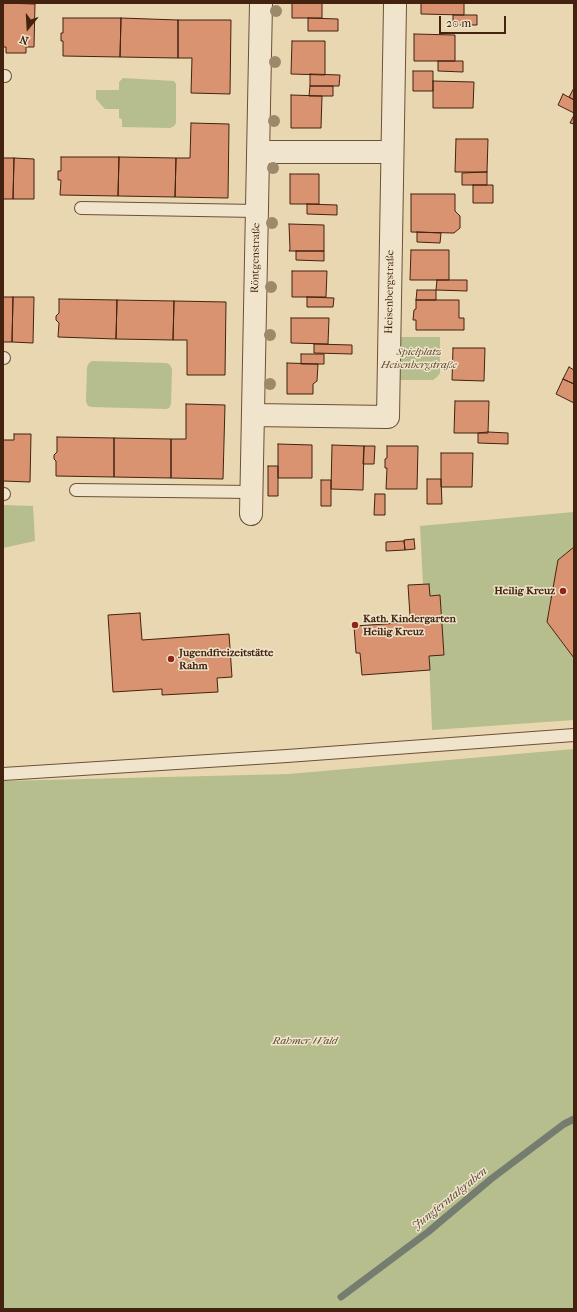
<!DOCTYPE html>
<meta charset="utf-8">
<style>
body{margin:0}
#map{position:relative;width:577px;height:1312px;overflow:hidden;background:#e8d7b1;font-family:"IM FELL French Canon",serif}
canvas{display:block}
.frame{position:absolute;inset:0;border:4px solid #432310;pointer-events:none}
.north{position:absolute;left:8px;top:8px;width:40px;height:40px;-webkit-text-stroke:3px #f0e5cc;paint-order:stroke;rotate:198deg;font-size:11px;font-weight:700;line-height:16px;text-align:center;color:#432310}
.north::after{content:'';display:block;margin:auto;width:14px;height:18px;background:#432310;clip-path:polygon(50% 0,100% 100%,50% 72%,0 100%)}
.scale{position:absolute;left:439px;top:16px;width:67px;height:18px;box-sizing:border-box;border:2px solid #432310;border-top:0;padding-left:5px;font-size:12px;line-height:14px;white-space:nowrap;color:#432310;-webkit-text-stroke:3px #f0e5cc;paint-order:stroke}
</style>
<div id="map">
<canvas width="577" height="1312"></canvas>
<div class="frame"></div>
<div class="north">N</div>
<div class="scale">20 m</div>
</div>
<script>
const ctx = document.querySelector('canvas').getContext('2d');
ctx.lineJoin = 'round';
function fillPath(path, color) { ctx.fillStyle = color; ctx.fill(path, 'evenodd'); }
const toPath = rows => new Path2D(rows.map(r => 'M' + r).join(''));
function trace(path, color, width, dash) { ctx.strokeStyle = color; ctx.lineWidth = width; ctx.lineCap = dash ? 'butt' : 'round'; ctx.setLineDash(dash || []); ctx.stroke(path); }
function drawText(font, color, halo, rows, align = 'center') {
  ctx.font = font + ' "IM FELL French Canon",serif'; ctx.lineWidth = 3; ctx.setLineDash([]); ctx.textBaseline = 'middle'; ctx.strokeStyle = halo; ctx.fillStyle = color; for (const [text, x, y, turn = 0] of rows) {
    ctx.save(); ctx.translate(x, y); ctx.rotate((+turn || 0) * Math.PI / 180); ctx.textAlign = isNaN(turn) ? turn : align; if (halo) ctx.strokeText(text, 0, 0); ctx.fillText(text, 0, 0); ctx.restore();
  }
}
fillPath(toPath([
 [123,78,174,81,176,84,176,123,174,126,170,128,122,127,122,119,119,118,119,109,105,109,96,99,96,90,119,90,119,82],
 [399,337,440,337,440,373,437,377,433,380,399,380],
 [92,361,167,363,170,365,172,369,171,404,169,408,166,409,91,407,88,406,86,402,87,367,89,363],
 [3,505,33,506,35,541,3,548],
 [574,512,574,547,558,560,547,622,574,658,574,720,432,730,429,656,444,655,440,595,430,596,423,584,420,526],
 [574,749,574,1309,3,1309,3,781,289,774]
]), '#b5be8c');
trace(toPath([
 [341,1297,428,1232,491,1179,564,1124,574,1119]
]), '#757d70', 7);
const building = toPath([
 [3,3,35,4,34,47,26,47,26,53,6,53,6,47,3,47,3,3],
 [292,3,322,3,322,18,292,18,292,3],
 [421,3,464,3,464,15,421,14,421,3],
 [453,15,477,15,477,25,453,25,453,15],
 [63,18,121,18,120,57,63,56,63,41,61,41,61,33,63,33,63,18],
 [121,18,178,20,178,58,120,57,121,18],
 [308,18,338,19,338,31,308,31,308,18],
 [178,20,231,20,230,94,191,93,192,58,178,58,178,20],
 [414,34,455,35,455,61,414,61,414,34],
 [292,41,325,41,325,75,291,74,292,41],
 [438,61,463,61,463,72,438,71,438,61],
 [413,71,433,71,433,91,413,91,413,71],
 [310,74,340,75,339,86,310,86,310,74],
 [433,81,474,82,473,108,433,108,433,81],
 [310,86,333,86,333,96,309,96,310,86],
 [574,88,574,100,569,97,574,88],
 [563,94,574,100,574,113,558,105,563,94],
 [291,95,322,96,321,128,291,128,291,95],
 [574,115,574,124,570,123,574,115],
 [191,123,229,124,228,198,175,197,176,158,190,158,191,123],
 [456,139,488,139,487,172,455,172,456,139],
 [61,157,119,157,118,196,60,195,61,180,58,180,58,171,61,171,61,157],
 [119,157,176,158,175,197,118,196,119,157],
 [3,158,14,158,13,199,3,199,3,158],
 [14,158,34,159,34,199,13,199,14,158],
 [487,172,487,185,462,185,462,173,487,172],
 [290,174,319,174,319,204,290,204,290,174],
 [473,185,493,185,493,203,473,203,473,185],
 [411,194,455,194,455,211,460,216,460,228,454,233,411,232,411,194],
 [307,204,337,205,337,215,307,214,307,204],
 [289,224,324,225,324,251,289,251,290,249,289,224],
 [417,232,441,233,440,243,417,242,417,232],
 [411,250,449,250,449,280,410,280,411,250],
 [296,251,324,251,324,261,296,260,296,251],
 [292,271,327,271,326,297,292,297,292,271],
 [437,280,467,280,467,291,436,290,437,280],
 [417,290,436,290,436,300,416,300,417,290],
 [3,297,13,297,12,342,3,342,3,297],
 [13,297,34,297,33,343,12,342,13,297],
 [307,297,334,298,333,307,307,307,307,297],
 [59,299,117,300,116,339,58,337,59,323,56,320,56,316,59,313,59,299],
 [117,300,174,301,173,340,116,339,117,300],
 [416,300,459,300,459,318,464,318,464,330,416,330,416,320,413,320,414,310,416,309,416,300],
 [174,301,226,302,225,375,187,375,187,340,173,340,174,301],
 [291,318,329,318,328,344,291,343,291,318],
 [314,344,352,345,352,354,314,353,314,344],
 [453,348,485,348,484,381,452,380,453,348],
 [301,354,324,354,324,364,301,364,301,354],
 [287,363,318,364,317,381,313,384,313,394,287,394,287,363],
 [569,367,574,370,574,384,563,379,569,367],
 [563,379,574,384,574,403,556,394,563,379],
 [455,401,489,401,488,433,454,433,455,401],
 [186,404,225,405,223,479,171,478,171,439,186,439,186,404],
 [488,432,508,433,508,444,478,443,478,433,488,432],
 [14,434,31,434,30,482,3,481,3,440,14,440,14,434],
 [57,437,114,438,114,477,56,476,56,461,54,459,54,455,57,452,57,437],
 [114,438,171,439,171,478,114,477,114,438],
 [278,444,312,445,312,478,278,478,278,444],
 [332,445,364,446,363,490,331,489,332,445],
 [364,446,375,446,374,464,363,464,364,446],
 [387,446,418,446,417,489,386,489,387,468,385,468,385,459,387,458,387,446],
 [441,453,473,453,472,487,441,487,441,453],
 [268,466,278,466,278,496,268,496,268,466],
 [427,479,441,479,442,504,427,504,427,479],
 [321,480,331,480,331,506,321,506,321,480],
 [375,494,385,494,385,515,374,515,375,494],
 [414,539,415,549,405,550,404,540,414,539],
 [404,541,405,550,386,551,386,542,404,541],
 [574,547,574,658,547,622,558,560,574,547],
 [429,584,430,596,440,595,444,655,429,656,430,670,362,675,360,653,356,653,354,626,417,622,416,616,410,616,408,585,429,584],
 [140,613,142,640,229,634,232,677,217,678,218,692,162,695,162,689,113,692,108,615,140,613]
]);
fillPath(building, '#d99370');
trace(building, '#432310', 1);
const service = toPath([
 [3,76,5,76],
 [81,208,257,211],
 [3,358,4,358],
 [76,490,252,492],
 [3,494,4,494],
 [3,774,287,756,574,735]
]);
const minor = toPath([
 [258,152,392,152],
 [253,415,388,417,395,5],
 [251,514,261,3]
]);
trace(service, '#6c5038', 14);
trace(minor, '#6c5038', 24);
trace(service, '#f0e5cc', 12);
trace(minor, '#f0e5cc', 22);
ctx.fillStyle = '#9d896a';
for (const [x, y] of [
 [276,11],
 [275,62],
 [274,121],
 [273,168],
 [272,223],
 [271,287],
 [270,335],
 [270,384]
]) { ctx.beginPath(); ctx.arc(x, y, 6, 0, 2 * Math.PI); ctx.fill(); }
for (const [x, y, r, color] of [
 [563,591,4,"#8f2418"],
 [355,625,4,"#8f2418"],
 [171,659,4,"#8f2418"]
]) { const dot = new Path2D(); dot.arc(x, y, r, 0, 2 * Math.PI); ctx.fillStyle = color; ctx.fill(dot); trace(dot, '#f0e5cc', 1.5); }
drawText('11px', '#432310', '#f0e5cc', [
 ["Röntgenstraße",256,258,-89],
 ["Heisenbergstraße",390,292,-89]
]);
drawText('italic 11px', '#604a2f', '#f0e5cc', [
 ["Spielplatz",419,352],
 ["Heisenbergstraße",419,365],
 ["Rahmer Wald",305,1041]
]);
drawText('bold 11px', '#432310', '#f0e5cc', [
 ["Heilig Kreuz",555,591,"right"],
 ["Kath. Kindergarten",363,619],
 ["Heilig Kreuz",363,632],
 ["Jugendfreizeitstätte",179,653],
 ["Rahm",179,666]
], 'left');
drawText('italic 12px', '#584838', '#f0e5cc', [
 ["Jungferntalgraben",450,1199,-39]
]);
</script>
